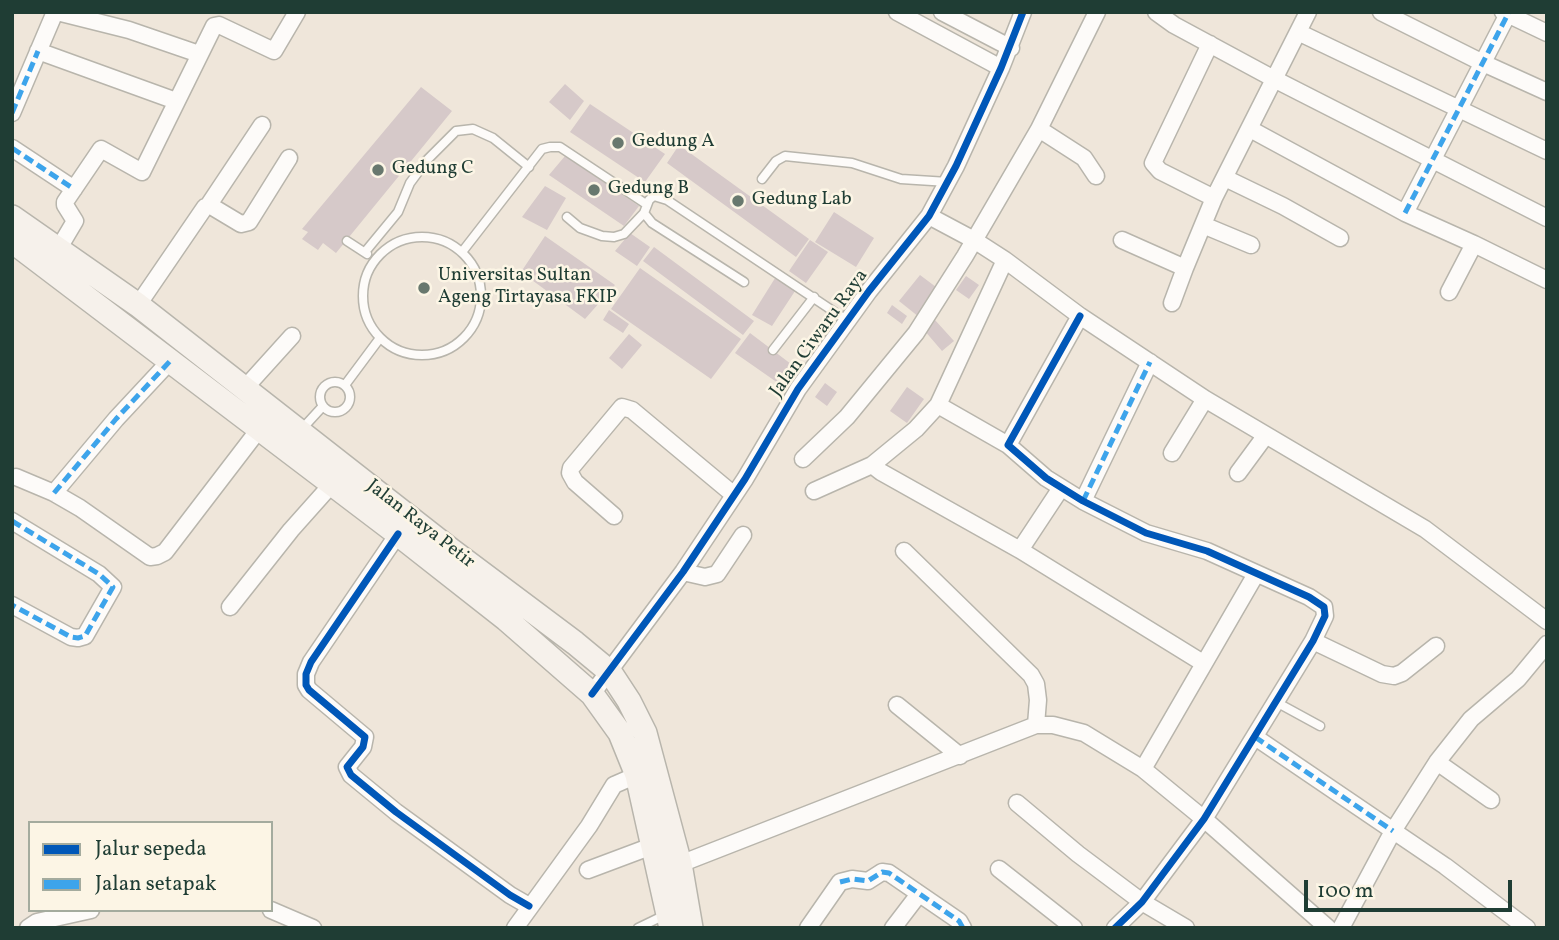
<!DOCTYPE html>
<style>
body{margin:0}
#map{position:relative;width:1559px;height:940px;overflow:hidden;background:#efe6da;font-family:Vollkorn,serif}
canvas{display:block}
.frame{position:absolute;inset:0;border:14px solid #1f3d34;pointer-events:none}
.legend{position:absolute;left:28px;top:821px;width:245px;height:91px;box-sizing:border-box;background:#fcf5e5;border:2px solid #a4ab9e;margin:0;padding:9px 12px;list-style:none;font-size:21px;color:#1f3d34}
.legend li{display:flex;align-items:center;gap:14px;height:35px}
.legend b{width:35px;border:2px solid #a4ab9e}
.scale{position:absolute;left:1304px;top:880px;width:208px;height:32px;box-sizing:border-box;border:4px solid #1f3d34;border-top:0;padding-left:9px;font-size:21px;line-height:24px;white-space:nowrap;color:#1f3d34;-webkit-text-stroke:5px #fcf5e5;paint-order:stroke}
</style>
<div id="map">
<canvas width="1559" height="940"></canvas>
<div class="frame"></div>
<ul class="legend">
<li><b style="height:9px;background:#0057b8"></b>Jalur sepeda</li>
<li><b style="height:9px;background:#3da4eb"></b>Jalan setapak</li>
</ul>
<div class="scale">100 m</div>
</div>
<script>
const ctx = document.querySelector('canvas').getContext('2d');
ctx.lineJoin = 'round';
function fillPath(path, color) { ctx.fillStyle = color; ctx.fill(path, 'evenodd'); }
const toPath = rows => new Path2D(rows.map(r => 'M' + r).join(''));
function trace(path, color, width, dash) { ctx.strokeStyle = color; ctx.lineWidth = width; ctx.lineCap = dash ? 'butt' : 'round'; ctx.setLineDash(dash || []); ctx.stroke(path); }
function drawText(font, color, halo, rows, align = 'center') {
  ctx.font = font + ' Vollkorn,serif'; ctx.lineWidth = 5; ctx.setLineDash([]); ctx.textBaseline = 'middle'; ctx.strokeStyle = halo; ctx.fillStyle = color; for (const [text, x, y, turn = 0] of rows) {
    ctx.save(); ctx.translate(x, y); ctx.rotate((+turn || 0) * Math.PI / 180); ctx.textAlign = isNaN(turn) ? turn : align; if (halo) ctx.strokeText(text, 0, 0); ctx.fillText(text, 0, 0); ctx.restore();
  }
}
fillPath(toPath([
 [565,84,584,101,570,120,549,102],
 [421,87,452,111,336,253,323,243,318,250,302,239,308,232,302,229],
 [590,104,665,154,645,182,570,132],
 [679,145,809,239,796,257,667,163],
 [565,156,639,206,624,226,549,175],
 [545,186,566,198,547,230,522,217],
 [834,212,874,238,856,267,815,242],
 [630,233,650,247,637,266,615,251],
 [545,236,615,285,585,319,521,272],
 [810,240,828,252,806,283,789,271],
 [654,247,754,321,743,335,643,261],
 [640,268,741,339,711,379,611,309],
 [777,275,797,288,772,326,752,315],
 [920,275,940,290,919,317,899,301],
 [966,276,979,285,969,299,956,290],
 [892,305,907,316,902,324,887,313],
 [609,310,629,324,623,333,603,320],
 [935,320,954,341,942,351,924,330],
 [750,333,791,364,778,383,735,353],
 [629,334,642,345,622,369,609,358],
 [825,383,837,392,827,406,815,397],
 [907,387,924,399,907,423,890,411]
]), '#d6c9c9');
const service = toPath([
 [762,179,776,161,785,156,852,163,901,179,948,182],
 [567,217,580,228,602,236,614,237,624,234,644,213],
 '363 296a59 59 0 1 1 118 0a59 59 0 1 1-118 0Z',
 [347,241,367,254],
 [365,252,398,212,410,183,427,160,456,131,473,129,493,138,529,167],
 [462,252,542,149,550,147,560,147,646,204],
 [744,282,652,223,644,213,649,200,654,196,667,200,848,321],
 [773,350,814,297],
 '320 397a15 15 0 1 1 30 0a15 15 0 1 1-30 0Z',
 [345,385,380,338],
 [301,430,323,406],
 [1276,702,1320,726],
 [638,928,667,914]
]);
const minor = toPath([
 [57,12,129,30,199,54],
 [897,12,1001,68],
 [942,12,1011,48],
 [1156,12,1174,25,1276,80,1547,218],
 [1381,12,1483,63,1547,92],
 [1503,12,1547,33],
 [1300,33,1547,151],
 [1210,44,1153,163,1160,171,1214,198,1308,12],
 [38,51,176,101],
 [12,113,55,12],
 [1250,129,1405,213,1474,244,1547,280],
 [12,148,74,189],
 [1096,176,1084,158,1039,129,1097,12],
 [1225,178,1283,206,1340,238],
 [208,206,262,125],
 [1405,213,1509,12],
 [929,216,974,240,1005,260,1080,316,1205,399,1425,529,1547,621],
 [1203,225,1251,245],
 [1122,240,1185,268,1214,198],
 [59,248,75,221,65,205,65,202,101,149,142,172,214,26,219,25,274,51,297,12],
 [1449,292,1474,244],
 [1172,303,1185,268],
 [138,305,205,207,211,206,241,224,249,222,289,158],
 [1080,316,1008,445,1046,478,1083,501,1146,533,1207,551,1309,597,1324,607,1325,616,1313,641,1204,819,1142,902,1115,928],
 [245,388,292,336],
 [938,405,1008,445],
 [1172,453,1205,399],
 [803,459,847,417,916,333,965,256,1039,129],
 [872,465,916,429,938,405,1005,260],
 [1238,473,1266,435],
 [16,477,54,493,80,508,150,557,157,556,165,552,260,428],
 [814,491,872,465,881,472,1020,550,1203,663],
 [54,493,116,419,171,360],
 [1083,501,1150,362],
 [614,516,575,482,570,473,571,468,622,407,632,410,734,495],
 [12,521,99,574,113,587,85,636,78,638,71,637,12,605],
 [398,534,311,662,306,674,306,685,309,690,365,737,363,747,347,767,351,775,396,812,510,895,529,906],
 [1020,550,1061,488],
 [904,551,1031,675,1036,684,1038,700,1036,725],
 [683,572,705,577,717,574,743,535],
 [1256,574,1143,769,1204,819,1328,928],
 [230,607,291,530,332,484],
 [1313,641,1382,674,1394,676,1402,673,1436,646],
 [592,694,683,572,745,479,798,389,869,291,929,216,956,166,1001,68,1023,12],
 [897,705,960,756],
 [1255,737,1445,866,1527,928],
 [1437,762,1491,800],
 [1017,803,1078,854,1142,902,1186,928],
 [680,864,1036,725,1053,725,1084,733,1143,769],
 [999,869,1074,928],
 [588,870,652,846],
 [271,910,313,928],
 [28,928,37,922,91,910],
 [515,928,589,826,614,785,637,775],
 [808,928,840,882,852,879,868,881,882,872,889,873,959,921,963,928],
 [893,928,919,894],
 [1341,928,1393,831,1437,762,1471,719,1518,679,1547,644]
]);
const secondary = toPath([
 [12,217,138,305,451,550,575,643,610,672,629,701,645,733,680,864,691,928],
 [12,241,394,531,506,619,592,694,620,733,637,775,671,928]
]);
trace(service, '#b8b5ac', 11);
trace(minor, '#b8b5ac', 19);
trace(secondary, '#b8b5ac', 26);
trace(service, '#fdfbf9', 8);
trace(minor, '#fdfbf9', 16);
trace(secondary, '#f6f1eb', 23);
trace(toPath([
 [12,113,38,51],
 [12,148,74,189],
 [1405,213,1509,12],
 [54,493,116,419,171,360],
 [1083,501,1150,362],
 [12,521,99,574,113,587,85,636,78,638,71,637,12,605],
 [1255,737,1393,831],
 [840,882,852,879,868,881,882,872,889,873,959,921,963,928]
]), '#3da4eb', 5, [10, 5]);
trace(toPath([
 [1080,316,1008,445,1046,478,1083,501,1146,533,1207,551,1309,597,1324,607,1325,616,1313,641,1204,819,1142,902,1115,928],
 [398,534,311,662,306,674,306,685,309,690,365,737,363,747,347,767,351,775,396,812,510,895,529,906],
 [592,694,683,572,745,479,798,389,869,291,929,216,956,166,1001,68,1023,12]
]), '#0057b8', 7);
for (const [x, y, r, color] of [
 [618,143,7,"#68786e"],
 [378,170,7,"#68786e"],
 [594,190,7,"#68786e"],
 [738,201,7,"#68786e"],
 [424,288,7,"#68786e"]
]) { const dot = new Path2D(); dot.arc(x, y, r, 0, 2 * Math.PI); ctx.fillStyle = color; ctx.fill(dot); trace(dot, '#fcf5e5', 2.5); }
drawText('19px', '#1f3d34', '#fcf5e5', [
 ["Gedung A",632,143],
 ["Gedung C",392,170],
 ["Gedung B",608,190],
 ["Gedung Lab",752,201],
 ["Universitas Sultan",438,277],
 ["Ageng Tirtayasa FKIP",438,299]
], 'left');
drawText('19px', '#1f3d34', '#fcf5e5', [
 ["Jalan Ciwaru Raya",820,334,-54],
 ["Jalan Raya Petir",420,525,38]
]);
</script>
